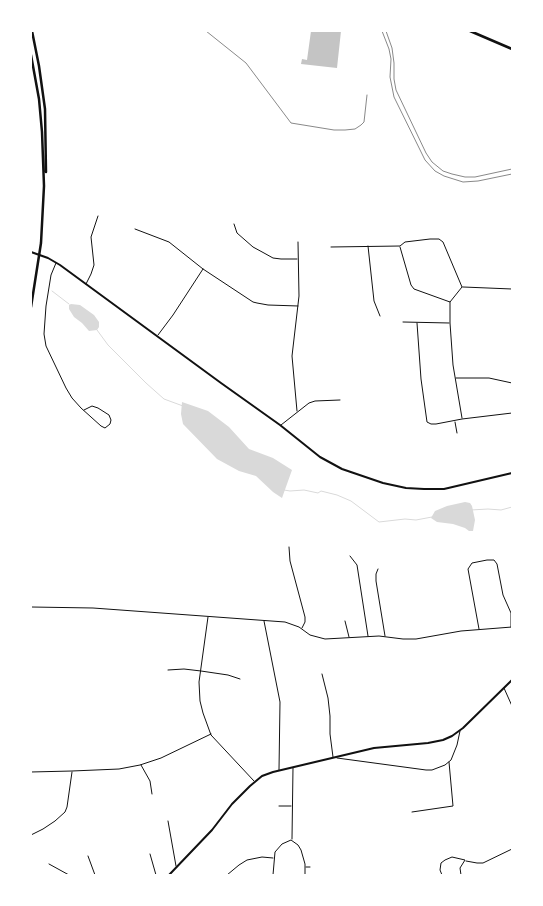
<!DOCTYPE html>
<style>
body{margin:0}
#map{position:relative;width:543px;height:906px;overflow:hidden;background:#fff;font-family:Jost,sans-serif}
canvas{display:block}
.frame{position:absolute;inset:0;border:32px solid #fff;pointer-events:none}
</style>
<div id="map">
<canvas width="543" height="906"></canvas>
<div class="frame"></div>
</div>
<script>
const ctx = document.querySelector('canvas').getContext('2d');
ctx.lineJoin = 'round';
function fillPath(path, color) { ctx.fillStyle = color; ctx.fill(path, 'evenodd'); }
const toPath = rows => new Path2D(rows.map(r => 'M' + r).join(''));
function trace(path, color, width, dash) { ctx.strokeStyle = color; ctx.lineWidth = width; ctx.lineCap = dash ? 'butt' : 'round'; ctx.setLineDash(dash || []); ctx.stroke(path); }
fillPath(toPath([
 [71,304,80,305,94,315,99,322,99,327,97,330,89,331,82,323,74,317,69,309,69,305],
 [182,402,208,411,229,427,249,449,273,458,292,470,282,498,273,492,256,476,239,471,217,459,183,424,181,414],
 [465,502,470,503,472,506,475,520,473,531,469,531,465,528,453,524,437,522,431,518,435,511,447,506]
]), '#d9d9d9');
trace(toPath([
 [52,291,69,304],
 [97,330,108,345,146,383,164,399,183,406],
 [284,490,290,491,304,490,318,493,321,491,337,495,351,501,379,522,405,519,416,520,432,517],
 [471,510,488,509,501,510,512,507]
]), '#d9d9d9', 1);
fillPath(toPath([
 [311,31,341,31,337,68,301,64,302,59,307,60]
]), '#c4c4c4');
trace(toPath([
 [206,31,246,63,291,123,334,130,345,130,355,129,361,125,364,122,367,95]
]), '#111', 0.5);
trace(toPath([
 [382,31,389,49,391,59,390,77,394,97,425,160,435,171,444,176,463,182,478,181,512,174],
 [386,31,392,48,394,63,394,79,396,90,426,153,432,162,443,171,452,174,465,177,475,177,512,169]
]), '#111', 0.5);
trace(toPath([
 [234,224,237,233,253,247,264,253,273,258,281,259,297,259],
 [135,229,169,242,203,269,253,302,257,303,268,305,298,306],
 [368,246,374,301,380,316],
 [331,247,400,246,405,242,430,239,439,239,443,242,462,287],
 [400,247,411,285,414,289,450,302,462,287],
 [56,263,51,275,46,306,44,334,46,346,66,388,72,398,81,408,101,426,105,428,110,424,111,420,109,415,98,408,92,406,84,410],
 [86,284,91,274,94,265,91,237,98,216],
 [463,287,512,289],
 [450,302,450,323,453,365,462,418],
 [403,322,449,323],
 [417,323,421,379,427,422,431,424,436,424,462,419,512,413],
 [158,335,173,315,203,269],
 [456,378,489,378,512,383],
 [297,411,292,356,299,296,298,242],
 [455,422,457,433],
 [281,425,309,403,315,401,340,400],
 [289,547,290,561,305,617,305,622,302,628],
 [350,556,357,565,368,636],
 [378,569,376,574,376,581,385,636],
 [31,607,93,608,285,622,299,627,310,635,325,639,379,636,403,639,416,639,461,631,512,627],
 [208,617,199,682,200,701,203,713,211,735,254,781],
 [264,621,280,702,279,770],
 [345,621,349,637],
 [479,629,468,569,472,563,487,560,494,560,497,564,503,595,511,613,511,627],
 [168,670,184,669,201,671,228,675,240,679],
 [322,674,328,698,330,716,330,734,333,757],
 [504,688,512,706],
 [337,758,426,770,432,770,445,765,451,760,457,745,460,731],
 [141,765,150,781,152,794],
 [31,772,72,771,119,769,140,765,161,758,211,734],
 [279,806,291,806],
 [412,812,453,806,449,762],
 [168,821,176,866],
 [31,835,43,829,55,821,65,812,67,807,72,772],
 [292,839,293,768],
 [150,854,156,875],
 [88,856,95,875],
 [466,861,477,863,483,863,512,849],
 [49,864,69,875],
 [306,867,310,867],
 [227,875,239,865,247,860,262,857,273,858],
 [273,875,275,852,282,844,291,840,298,845,301,850,305,864,305,875],
 [442,875,440,870,441,863,445,860,452,857,465,860,460,868,461,875]
]), '#111', 1);
trace(toPath([
 [31,252,48,258,60,265,221,383,280,425,320,457,342,469,383,483,406,488,424,489,444,489,512,473],
 [169,875,212,830,232,804,250,786,262,776,273,772,374,748,428,743,443,740,452,736,463,728,512,680]
]), '#111', 2);
trace(toPath([
 [32,31,39,66,45,109,46,172],
 [470,31,512,49],
 [31,55,39,99,42,132,44,186,41,243,31,307]
]), '#111', 2.5);
</script>
